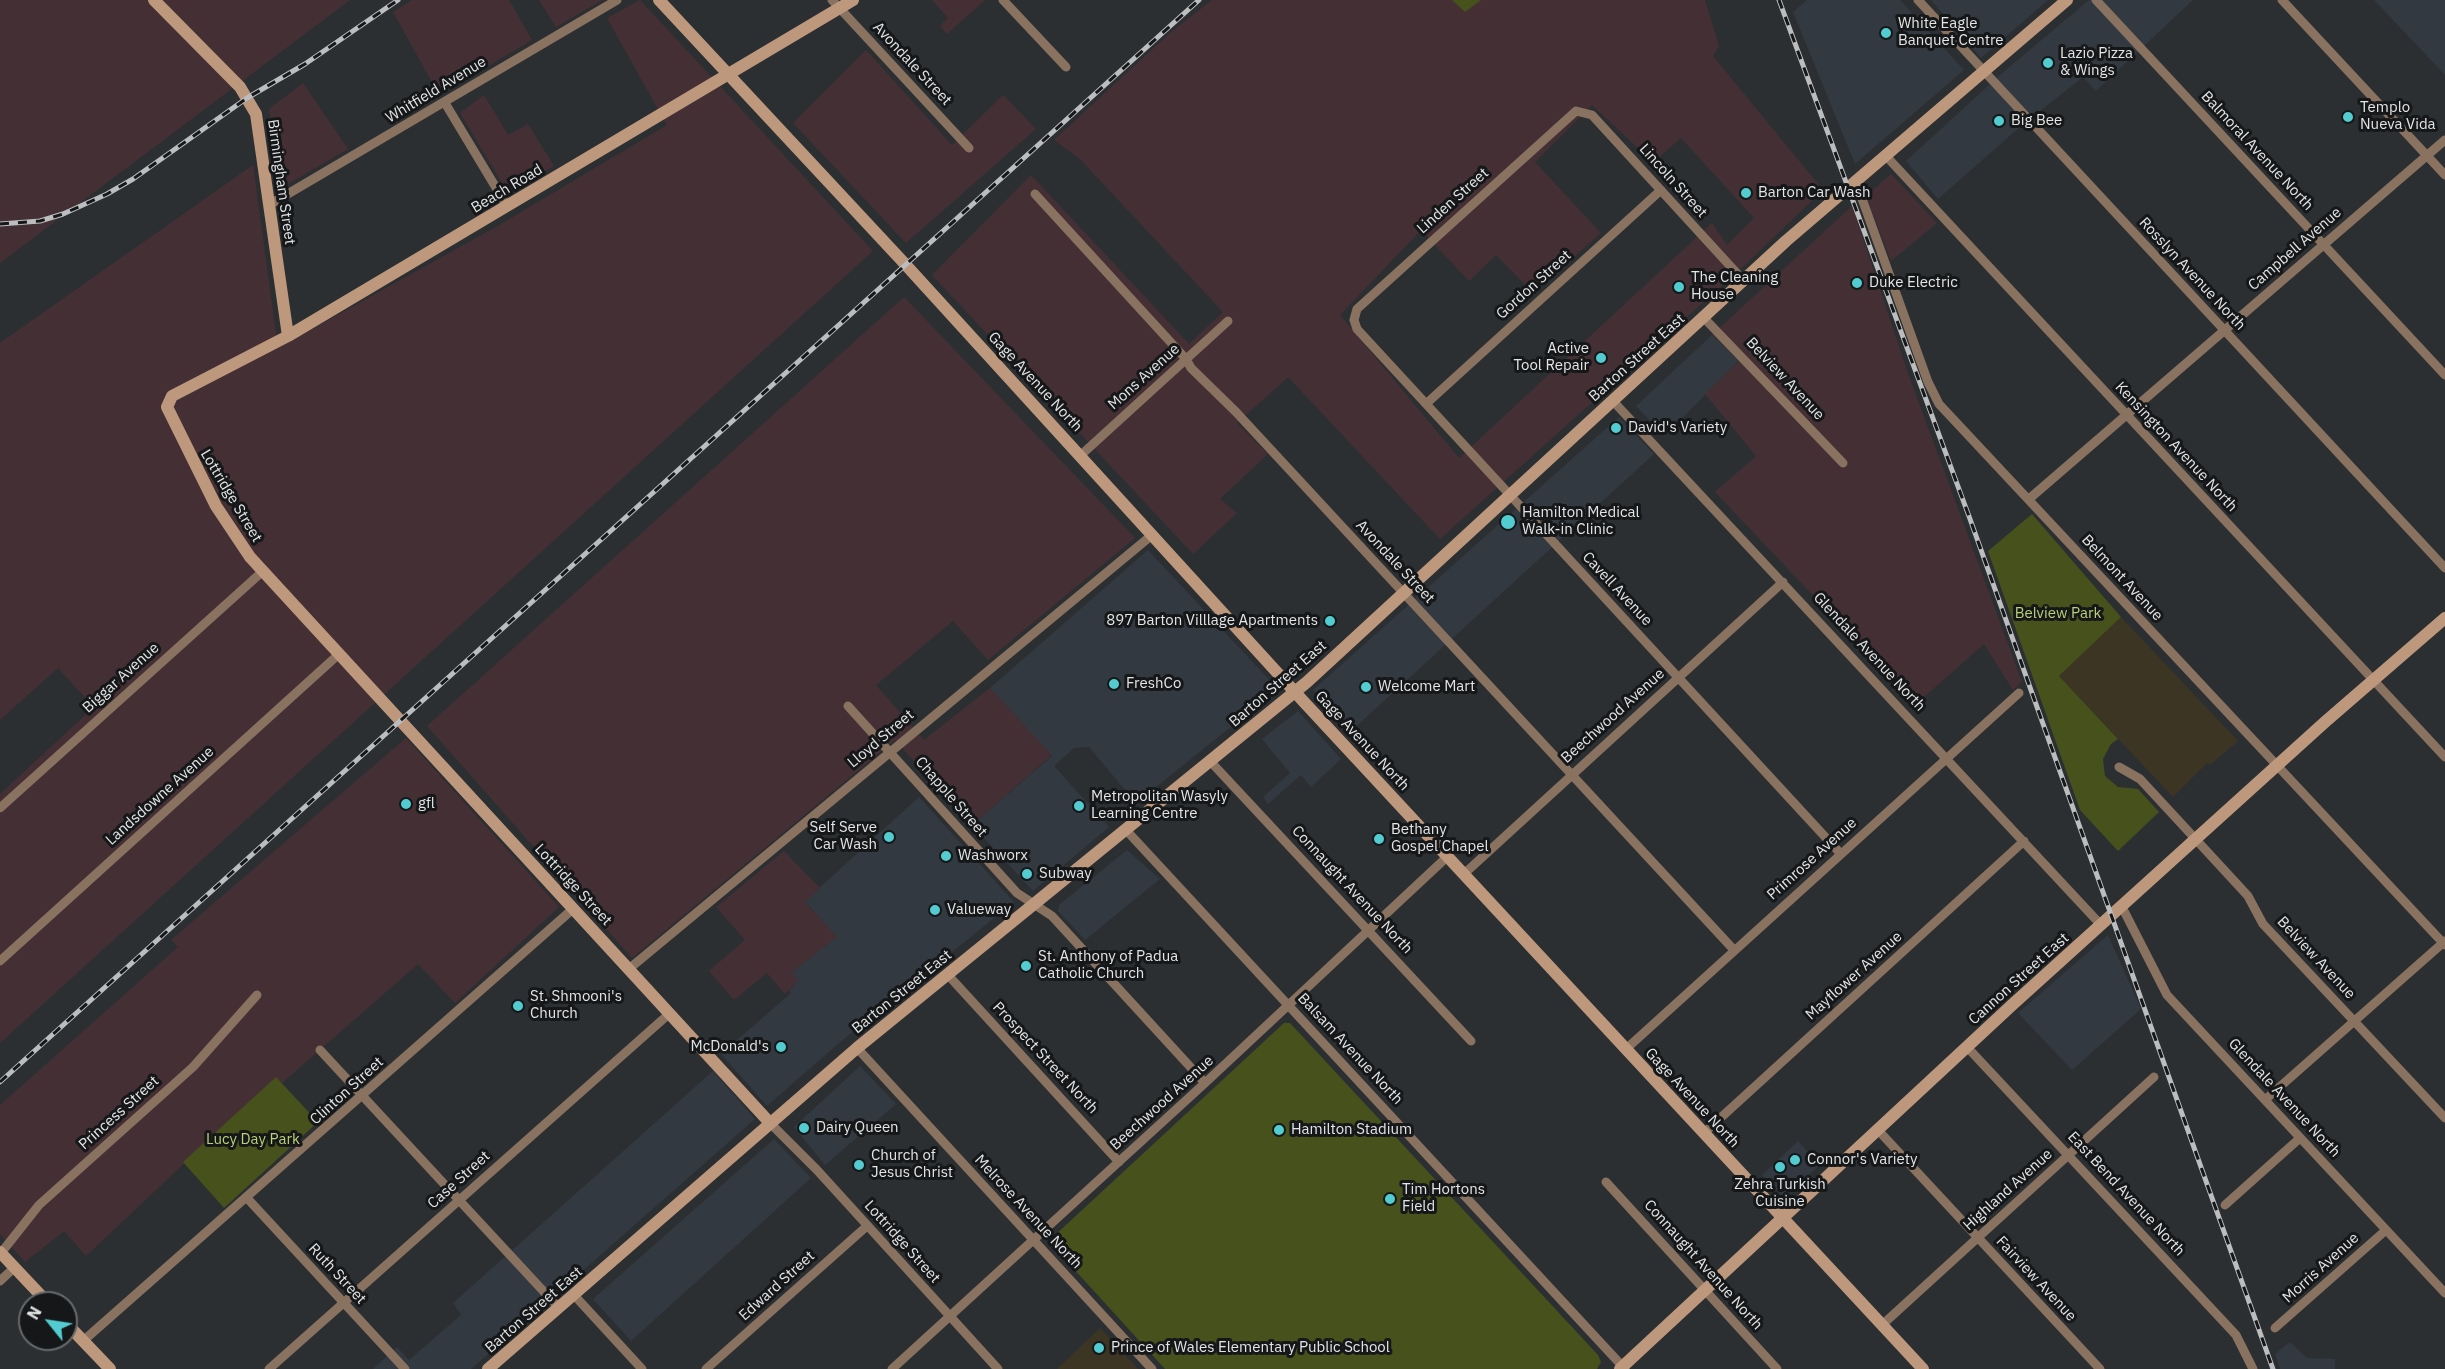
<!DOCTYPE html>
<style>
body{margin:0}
#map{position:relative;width:2445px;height:1369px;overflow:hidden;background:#2c2f32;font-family:"IBM Plex Sans",sans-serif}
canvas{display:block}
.north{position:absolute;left:18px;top:1291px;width:60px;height:60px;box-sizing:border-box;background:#151718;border:2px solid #67696b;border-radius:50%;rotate:300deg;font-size:16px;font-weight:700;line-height:24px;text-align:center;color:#e3e5e7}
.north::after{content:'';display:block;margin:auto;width:21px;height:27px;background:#52ccd0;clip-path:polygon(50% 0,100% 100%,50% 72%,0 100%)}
</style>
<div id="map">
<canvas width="2445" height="1369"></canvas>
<div class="north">N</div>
</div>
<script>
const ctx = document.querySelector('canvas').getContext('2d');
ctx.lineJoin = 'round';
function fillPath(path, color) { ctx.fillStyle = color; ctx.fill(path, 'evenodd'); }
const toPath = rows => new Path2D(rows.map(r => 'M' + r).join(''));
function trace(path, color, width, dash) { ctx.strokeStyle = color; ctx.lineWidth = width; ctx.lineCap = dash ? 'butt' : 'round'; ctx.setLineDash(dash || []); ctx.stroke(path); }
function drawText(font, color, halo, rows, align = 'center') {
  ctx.font = font + ' "IBM Plex Sans",sans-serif'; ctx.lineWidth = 6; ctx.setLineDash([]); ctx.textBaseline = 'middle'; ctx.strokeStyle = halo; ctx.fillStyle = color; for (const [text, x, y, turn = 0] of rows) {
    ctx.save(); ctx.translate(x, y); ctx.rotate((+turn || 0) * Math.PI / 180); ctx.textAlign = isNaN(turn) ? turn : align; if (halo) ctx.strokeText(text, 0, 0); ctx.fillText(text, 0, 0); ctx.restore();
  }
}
fillPath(toPath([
 [1807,0,1900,0,1964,70,1855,164,1793,12],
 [1931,0,2048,0,1981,58],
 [2089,0,2193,0,2096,91,2083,77,2021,126,1938,199,1906,161,2001,74],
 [2374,0,2445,0,2445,75],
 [1712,335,1739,360,1665,436,1636,406],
 [1619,417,1654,454,1350,732,1313,690],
 [1148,550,1274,685,1273,693,1136,803,1089,747,1074,748,1054,766,1109,827,1033,891,972,825,1052,756,990,688],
 [1298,711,1341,759,1311,787,1301,775,1268,804,1263,797,1290,773,1262,739],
 [919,797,1014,902,839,1043,767,1106,721,1054,791,993,789,991,797,981,791,973,836,937,805,901],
 [1127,850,1160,879,1085,940,1058,911,1059,905],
 [2108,935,2141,1009,2072,1070,2018,1013],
 [860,1066,896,1104,825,1165,794,1127],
 [713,1071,755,1119,471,1369,373,1369,397,1347,409,1360,461,1315,453,1303],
 [774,1139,811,1178,631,1341,593,1299],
 [1798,1141,1820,1165,1783,1197,1762,1175],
 [2290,1342,2307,1358,2335,1359,2335,1369,2280,1369,2275,1354]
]), '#333940');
fillPath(toPath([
 [0,0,350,0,0,263],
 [412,0,509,0,532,40,439,95,393,12],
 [539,0,602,0,556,27],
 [640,0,873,251,0,1043,0,794,94,707,58,668,0,720,0,343,253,165,278,348,496,227,667,125,607,18],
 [932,0,985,0,947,34,940,26,948,18],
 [1212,0,1705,0,1719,46,1713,56,1823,190,1746,264,1440,539,1288,377,1237,423,1268,454,1220,499,1237,513,1193,554,932,275,1031,175,1189,344,1223,312,1079,158,1054,140,1170,33],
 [1592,105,1653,162,1681,138,1754,218,1727,245,1712,223,1459,458,1340,315,1421,230,1469,281,1496,255,1533,293,1601,233,1535,162],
 [866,50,952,145,1003,95,1036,129,906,243,793,123],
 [303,83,348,149,281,188,269,109],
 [484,95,508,135,528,124,554,166,508,193,460,113],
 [1891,174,1937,223,1891,261,1866,196],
 [1852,206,1909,376,2022,682,2013,690,1984,644,1916,704,1715,492,1756,456,1705,394,1739,361,1712,335],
 [904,297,1135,538,988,660,953,621,876,685,924,740,990,688,1052,755,972,825,895,740,632,958,427,726],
 [406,738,559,907,455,1003,418,964,282,1083,276,1077,86,1256,64,1231,25,1262,0,1234,0,1105,178,947,171,940],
 [784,851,820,888,805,902,837,937,792,972,798,981,785,994,767,973,734,1000,709,971,745,940,716,907]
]), '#443034');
fillPath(toPath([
 [2121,617,2238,741,2210,765,2207,763,2173,797,2059,676],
 [1100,1328,1138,1369,1057,1369]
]), '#3d3524');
fillPath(toPath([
 [1452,0,1481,0,1465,12],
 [2032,514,2121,617,2059,676,2118,739,2111,744,2103,759,2105,776,2118,787,2138,789,2159,812,2118,851,2080,810,1988,551],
 [1284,1023,1290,1023,1598,1355,1601,1362,1597,1369,1165,1369,1052,1245,1053,1237],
 [276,1077,318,1122,224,1208,183,1162]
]), '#46511b');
trace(toPath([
 [832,0,969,148],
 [1003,0,1066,67],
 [1918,0,2445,568],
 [2096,0,2445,375],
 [2282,0,2445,175],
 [445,103,507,206],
 [1886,156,2445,757],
 [1856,182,1928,382,1939,404,2445,945],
 [1035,194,1186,359,1191,368,1236,412,1734,950],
 [269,205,617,0],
 [1743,280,1592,115,1576,111,1357,309,1354,320,1357,329,1840,853],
 [1704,318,1843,463],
 [1612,400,2101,925],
 [1427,403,1661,190],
 [1081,455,1228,321],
 [2029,499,2445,140],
 [848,706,1017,893,1052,916,1205,1083],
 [1210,761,1471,1041],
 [2119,767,2140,779,2177,819,2248,896,2263,924,2445,1118],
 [0,808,263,571],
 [1126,830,1625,1369],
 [1465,873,1783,582],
 [2122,907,2167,995,2445,1293],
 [0,961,339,654],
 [630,968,1152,535],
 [948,975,1119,1162],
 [1967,1047,2236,1335,2253,1369],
 [857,1048,1152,1369],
 [1626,1049,2019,693],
 [320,1050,559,1308],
 [2266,1099,2445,941],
 [770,1123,817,1170,998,1369],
 [1877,1129,2100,1369],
 [1704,1133,2024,841],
 [1606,1182,1777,1369],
 [247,1198,405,1369],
 [2225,1205,2300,1138],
 [1,1253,39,1205,193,1067,257,995],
 [0,1281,15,1267],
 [574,1295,642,1369],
 [1882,1325,2154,1077],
 [2275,1328,2386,1230],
 [83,1341,574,908],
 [269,1369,670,1013],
 [706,1369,867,1226],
 [892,1369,1205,1083,1448,856]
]), '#8a7261', 9);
trace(toPath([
 [154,0,240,87,256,114,288,336],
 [659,0,905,264,1304,702,1923,1369],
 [770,1123,250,557,216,506,167,407,172,396,288,336,853,0],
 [0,1252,48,1303],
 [66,1323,110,1369],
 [488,1369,857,1048,1307,682,1786,241,2067,0],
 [1620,1369,2012,1005,2325,722,2445,618]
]), '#bd987d', 12);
const rail = toPath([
 [1779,0,1970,519,2273,1369],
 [0,224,40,221,63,214,107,194,133,179,247,98,305,64,398,0],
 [0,1082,1199,0]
]);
trace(rail, '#bbbdbf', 5);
trace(rail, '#151718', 3, [9]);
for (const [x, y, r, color] of [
 [1886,33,6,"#52ccd0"],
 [2048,63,6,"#52ccd0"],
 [2348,117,6,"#52ccd0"],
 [1999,121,6,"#52ccd0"],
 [1746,193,6,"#52ccd0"],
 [1857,283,6,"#52ccd0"],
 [1679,287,6,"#52ccd0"],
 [1601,358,6,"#52ccd0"],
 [1616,428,6,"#52ccd0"],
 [1508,522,8,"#52ccd0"],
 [1330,621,6,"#52ccd0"],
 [1114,684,6,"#52ccd0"],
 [1366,687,6,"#52ccd0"],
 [406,804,6,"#52ccd0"],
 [1079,806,6,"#52ccd0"],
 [889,837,6,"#52ccd0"],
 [1379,839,6,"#52ccd0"],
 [946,856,6,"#52ccd0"],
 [1027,874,6,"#52ccd0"],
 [935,910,6,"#52ccd0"],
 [1026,966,6,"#52ccd0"],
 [518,1006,6,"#52ccd0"],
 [781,1047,6,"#52ccd0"],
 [804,1128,6,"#52ccd0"],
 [1279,1130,6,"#52ccd0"],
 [1795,1160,6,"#52ccd0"],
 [859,1165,6,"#52ccd0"],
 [1780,1167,6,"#52ccd0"],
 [1390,1199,6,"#52ccd0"],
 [1099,1348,6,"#52ccd0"]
]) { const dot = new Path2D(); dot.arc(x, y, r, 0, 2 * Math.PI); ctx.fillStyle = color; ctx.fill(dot); trace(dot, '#151718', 2); }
drawText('15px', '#e3e5e7', '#151718', [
 ["White Eagle",1898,24],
 ["Banquet Centre",1898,41],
 ["Lazio Pizza",2060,54],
 ["& Wings",2060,71],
 ["Templo",2360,108],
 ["Nueva Vida",2360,125],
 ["Big Bee",2011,121],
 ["Barton Car Wash",1758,193],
 ["The Cleaning",1691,278],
 ["House",1691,295],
 ["Duke Electric",1869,283],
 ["Active",1589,349,"right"],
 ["Tool Repair",1589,366,"right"],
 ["David's Variety",1628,428],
 ["Hamilton Medical",1522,513],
 ["Walk-in Clinic",1522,530],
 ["897 Barton Villlage Apartments",1318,621,"right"],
 ["FreshCo",1126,684],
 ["Welcome Mart",1378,687],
 ["Metropolitan Wasyly",1091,797],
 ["Learning Centre",1091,814],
 ["gfl",418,804],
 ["Self Serve",877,828,"right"],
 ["Car Wash",877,845,"right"],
 ["Bethany",1391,830],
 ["Gospel Chapel",1391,847],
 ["Washworx",958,856],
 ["Subway",1039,874],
 ["Valueway",947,910],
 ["St. Anthony of Padua",1038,957],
 ["Catholic Church",1038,974],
 ["St. Shmooni's",530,997],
 ["Church",530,1014],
 ["McDonald's",769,1047,"right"],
 ["Dairy Queen",816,1128],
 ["Hamilton Stadium",1291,1130],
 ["Church of",871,1156],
 ["Jesus Christ",871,1173],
 ["Connor's Variety",1807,1160],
 ["Zehra Turkish",1780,1185,"center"],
 ["Cuisine",1780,1202,"center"],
 ["Tim Hortons",1402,1190],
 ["Field",1402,1207],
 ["Prince of Wales Elementary Public School",1111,1348]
], 'left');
drawText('15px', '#e3e5e7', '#151718', [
 ["Avondale Street",912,64,47],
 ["Whitfield Avenue",436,90,-31],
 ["Balmoral Avenue North",2257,151,47],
 ["Lincoln Street",1673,181,48],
 ["Birmingham Street",281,182,82],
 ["Beach Road",507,189,-31],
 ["Linden Street",1453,201,-42],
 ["Campbell Avenue",2295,249,-41],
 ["Rosslyn Avenue North",2192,274,47],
 ["Gordon Street",1534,285,-42],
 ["Barton Street East",1637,358,-42],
 ["Mons Avenue",1144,377,-42],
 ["Belview Avenue",1785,379,47],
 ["Gage Avenue North",1035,382,47],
 ["Kensington Avenue North",2176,447,47],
 ["Lottridge Street",231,496,59],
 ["Avondale Street",1395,562,47],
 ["Belmont Avenue",2122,578,47],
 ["Cavell Avenue",1617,589,47],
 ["Glendale Avenue North",1869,652,47],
 ["Biggar Avenue",121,678,-42],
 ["Barton Street East",1278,684,-41],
 ["Beechwood Avenue",1613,716,-42],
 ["Lloyd Street",881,739,-40],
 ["Gage Avenue North",1362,741,47],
 ["Landsdowne Avenue",160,796,-42],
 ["Chapple Street",951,797,49],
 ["Primrose Avenue",1812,859,-42],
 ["Lottridge Street",573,885,47],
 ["Connaught Avenue North",1352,890,47],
 ["Belview Avenue",2316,958,47],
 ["Mayflower Avenue",1854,976,-42],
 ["Cannon Street East",2019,979,-42],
 ["Barton Street East",902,992,-39],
 ["Balsam Avenue North",1350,1049,47],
 ["Prospect Street North",1045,1058,47],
 ["Clinton Street",347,1091,-42],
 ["Gage Avenue North",1692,1098,47],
 ["Glendale Avenue North",2284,1098,47],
 ["Beechwood Avenue",1162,1103,-42],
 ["Princess Street",119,1113,-42],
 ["Case Street",459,1180,-42],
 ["Highland Avenue",2008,1190,-42],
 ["East Bend Avenue North",2126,1194,47],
 ["Melrose Avenue North",1028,1212,47],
 ["Lottridge Street",902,1242,48],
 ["Connaught Avenue North",1703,1265,48],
 ["Morris Avenue",2321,1268,-42],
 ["Ruth Street",337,1274,47],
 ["Fairview Avenue",2036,1279,47],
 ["Edward Street",777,1286,-42],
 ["Barton Street East",534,1310,-41]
]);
drawText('15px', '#bcd077', '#151718', [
 ["Belview Park",2058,614],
 ["Lucy Day Park",253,1140]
]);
</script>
